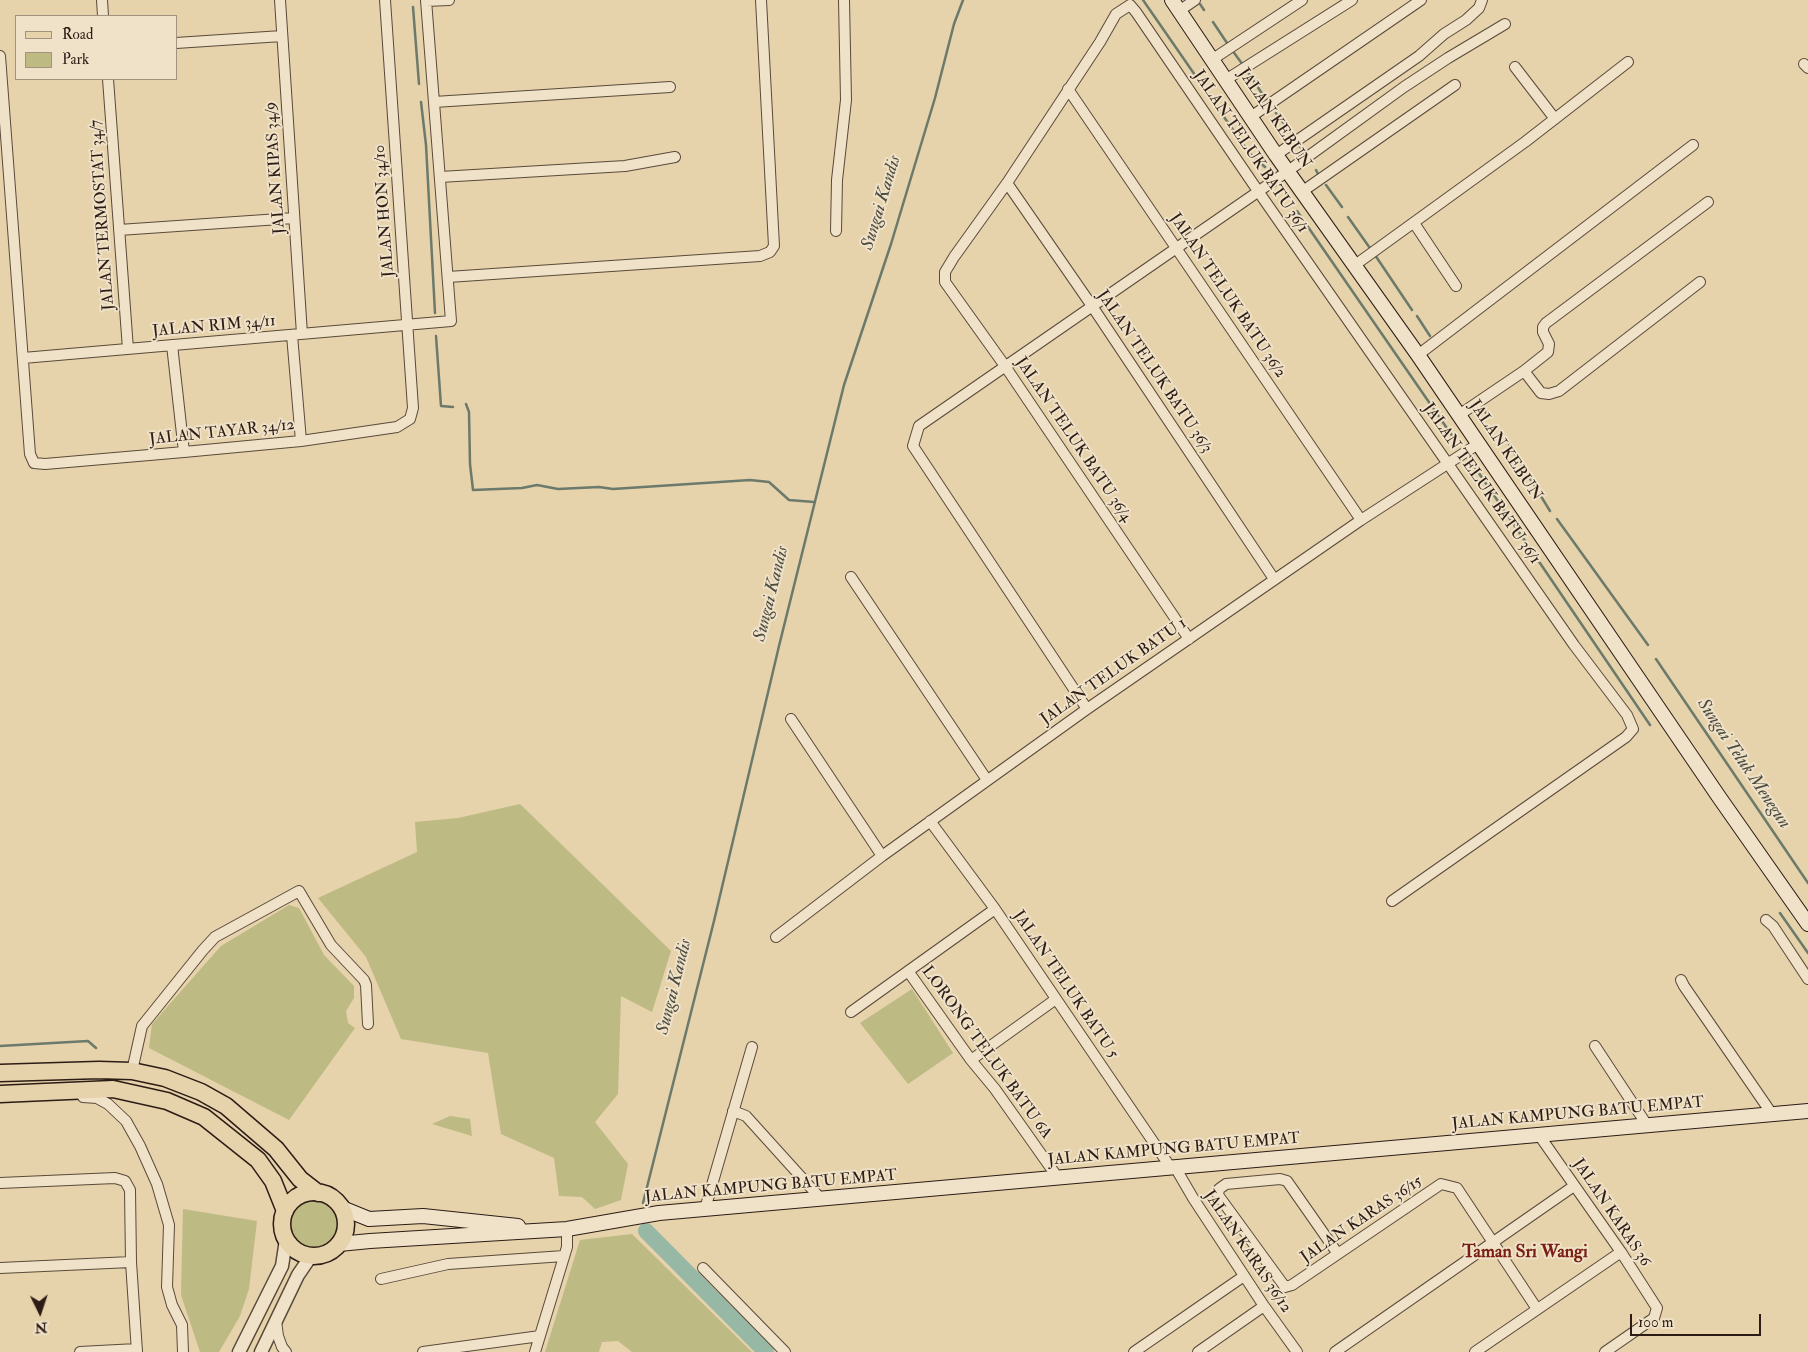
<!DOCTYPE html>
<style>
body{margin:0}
#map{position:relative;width:1808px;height:1352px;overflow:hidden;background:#e6d2ab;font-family:"IM FELL Double Pica",serif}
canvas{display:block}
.legend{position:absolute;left:15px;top:15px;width:162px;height:65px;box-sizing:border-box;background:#efe2c8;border:1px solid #a19380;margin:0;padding:6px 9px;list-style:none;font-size:15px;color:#2c1c15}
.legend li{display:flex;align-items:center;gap:10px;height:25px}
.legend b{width:25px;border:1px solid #a19380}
.north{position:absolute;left:15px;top:1287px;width:50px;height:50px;-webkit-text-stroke:4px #efe2c8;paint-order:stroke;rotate:176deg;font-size:14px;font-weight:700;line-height:20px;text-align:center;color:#2c1c15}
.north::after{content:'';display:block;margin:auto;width:18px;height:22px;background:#2c1c15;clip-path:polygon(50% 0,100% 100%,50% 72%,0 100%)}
.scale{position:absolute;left:1630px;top:1314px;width:131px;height:22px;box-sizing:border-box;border:2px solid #2c1c15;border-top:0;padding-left:6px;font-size:15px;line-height:18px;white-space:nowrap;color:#2c1c15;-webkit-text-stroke:4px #efe2c8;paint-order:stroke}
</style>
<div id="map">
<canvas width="1808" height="1352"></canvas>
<ul class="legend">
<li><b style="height:6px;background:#e6d2ab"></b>Road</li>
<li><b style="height:14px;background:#bdba84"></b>Park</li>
</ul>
<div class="north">N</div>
<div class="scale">100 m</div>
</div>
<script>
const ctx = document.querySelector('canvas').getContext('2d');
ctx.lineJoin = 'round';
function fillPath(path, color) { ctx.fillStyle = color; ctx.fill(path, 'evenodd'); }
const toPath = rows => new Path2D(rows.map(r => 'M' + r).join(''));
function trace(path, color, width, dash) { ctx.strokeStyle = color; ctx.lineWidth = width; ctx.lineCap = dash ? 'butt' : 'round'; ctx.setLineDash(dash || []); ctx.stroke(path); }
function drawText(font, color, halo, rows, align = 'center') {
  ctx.font = font + ' "IM FELL Double Pica",serif'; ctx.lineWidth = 4; ctx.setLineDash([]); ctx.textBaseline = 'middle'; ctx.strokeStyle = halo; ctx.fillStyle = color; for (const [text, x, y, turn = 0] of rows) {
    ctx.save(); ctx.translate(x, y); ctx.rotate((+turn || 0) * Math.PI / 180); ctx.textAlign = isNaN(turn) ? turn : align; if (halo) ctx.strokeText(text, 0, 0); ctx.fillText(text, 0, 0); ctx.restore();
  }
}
fillPath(toPath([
 [520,804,671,951,652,1012,621,996,618,1094,595,1122,628,1164,621,1200,595,1209,582,1197,559,1196,554,1158,501,1134,488,1053,401,1039,366,957,318,898,417,852,415,822,458,818],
 [289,905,299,908,324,955,354,986,354,998,346,1011,348,1023,355,1028,289,1120,149,1048,152,1024,221,946],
 [912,989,953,1053,908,1084,860,1023],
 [450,1116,470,1119,472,1136,432,1124],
 '289 1225a26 26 0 1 1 52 0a26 26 0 1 1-52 0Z',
 [183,1209,257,1221,249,1289,240,1316,219,1352,200,1352,181,1295],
 [632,1234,752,1352,632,1352,618,1341,602,1342,599,1352,545,1352,580,1240]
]), '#bdba84');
trace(toPath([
 [1143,0,1249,153,1265,167],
 [1200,4,1204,10],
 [413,7,419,84],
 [1213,22,1229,46],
 [1232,50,1243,65],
 [1247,71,1263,95],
 [421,102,426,145,435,313],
 [1276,113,1291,133],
 [1298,143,1305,154],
 [1316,170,1318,174],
 [1326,185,1342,207],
 [1297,211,1453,437],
 [1348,217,1372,251],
 [1375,255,1412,310],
 [1417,316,1430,336],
 [436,336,441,406,453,407],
 [466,404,469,412,470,464,473,490,522,488,537,485,558,489,599,487,613,489,750,480,769,482,789,500,814,502],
 [1480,404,1488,416],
 [1509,444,1550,511],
 [1472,463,1650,725],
 [1557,519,1648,645],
 [1656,659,1808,883],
 [1780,913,1808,953],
 [0,1046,88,1041,96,1048],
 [643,1203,714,921,779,646,844,385,891,244,935,98,954,24,963,0]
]), '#6c7a6b', 2.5);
trace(toPath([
 [646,1231,766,1352]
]), '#97b8a4', 16);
const minor = toPath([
 [102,0,103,16],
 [280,0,302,334],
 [426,1,449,0],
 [1179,11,1195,0],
 [176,43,282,36],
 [0,56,30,454,34,463,45,464,184,452,301,441,397,427,410,419,413,408,385,0],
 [1213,59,1302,0],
 [1804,64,1808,68],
 [1515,67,1555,119],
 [108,79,128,349],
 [1227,79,1352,0],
 [1068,89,1361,520],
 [434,102,670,87],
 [1252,116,1421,0],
 [1276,155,1419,56,1444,34,1466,20,1479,8,1482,0],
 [440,177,625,166,675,157],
 [1007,183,1092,306,1274,579],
 [1303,191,1455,85],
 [1414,223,1456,286],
 [119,230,294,218],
 [836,231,837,180,846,100,844,0],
 [1355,265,1525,142,1628,62],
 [448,277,760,256,770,252,774,246,761,0],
 [292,335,301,441],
 [172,345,184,452],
 [1418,355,1693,145],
 [23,358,451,321,426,0],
 [1524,371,1541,393,1549,394,1559,391,1700,282],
 [1459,415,1524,371,1548,352,1549,344,1543,332,1543,327,1546,323,1708,202],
 [851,577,987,780],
 [1189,639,1005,366,945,282,945,272,954,257,1007,183,1100,42,1116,14,1130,5,1136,12,1258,191,1574,645,1627,715,1633,729,1626,737,1392,901],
 [1087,709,913,446,919,426,1288,171,1404,87,1448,58,1505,24],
 [791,719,882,856],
 [930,821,995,909,1171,1168],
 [1766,920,1773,926,1808,979],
 [776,937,882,856,1087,709,1361,520,1478,444],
 [908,971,971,1060,995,1089,1058,1178],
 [1681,980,1684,986,1772,1114],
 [851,1012,995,909],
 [1595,1046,1647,1125],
 [971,1060,1056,999],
 [132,1071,142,1026,203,950,215,937,299,891,331,945,364,980,366,985,368,1024],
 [83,1097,97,1098,108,1104,126,1121,140,1146,157,1184,169,1225,167,1287,172,1305,182,1325,183,1352],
 [733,1111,746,1116,821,1199],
 [1539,1135,1621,1252,1657,1308,1654,1318,1605,1352],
 [1175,1167,1193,1198,1264,1306,1297,1352],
 [0,1183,115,1178,125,1181,130,1190,131,1262,137,1352],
 [705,1209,752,1047],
 [1338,1254,1287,1181,1280,1179,1226,1184,1219,1189,1218,1195,1285,1287,1292,1285,1441,1184,1457,1188,1537,1309],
 [0,1268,131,1262],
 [703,1268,785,1352],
 [381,1279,448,1264,564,1256],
 [276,1321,278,1336,282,1347,286,1352],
 [80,1352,137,1349],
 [423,1352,540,1336],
 [535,1352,567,1247,567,1229],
 [1134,1352,1244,1276],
 [1198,1352,1264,1306],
 [1335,1352,1574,1186],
 [1475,1352,1621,1252]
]);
const tertiary = toPath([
 [239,1352,282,1266,286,1240],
 [261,1352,298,1275,311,1256]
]);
const secondary = toPath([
 [1172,0,1276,155,1418,355,1719,797,1808,924],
 [342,1208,369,1219,423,1216,518,1226],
 [339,1244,370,1241,567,1229,659,1213,1808,1111]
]);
const primary = toPath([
 [0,1073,99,1070,132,1071,165,1078,201,1092,226,1106,276,1149,300,1179,318,1193],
 [0,1094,113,1089,167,1101,204,1117,258,1160,273,1181,285,1211],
 '282 1224a32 32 0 1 1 64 0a32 32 0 1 1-64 0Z'
]);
trace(minor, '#5a4a3a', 12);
trace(tertiary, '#5a4a3a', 15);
trace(secondary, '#2c1c15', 16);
trace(primary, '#2c1c15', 19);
trace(minor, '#efe2c8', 10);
trace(tertiary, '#efe2c8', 12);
trace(secondary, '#efe2c8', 14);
trace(primary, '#e6d2ab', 16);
drawText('16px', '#2c1c15', '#efe2c8', [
 ["JALAN KEBUN",1274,119,56],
 ["JALAN TELUK BATU 36/1",1250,152,56],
 ["JALAN KIPAS 34/9",276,168,-94],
 ["JALAN HON 34/10",385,211,-94],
 ["JALAN TERMOSTAT 34/7",103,215,-94],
 ["JALAN TELUK BATU 36/2",1227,296,56],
 ["JALAN RIM 34/11",214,327,-5],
 ["JALAN TELUK BATU 36/3",1154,372,56],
 ["JALAN TAYAR 34/12",222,433,-6],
 ["JALAN TELUK BATU 36/4",1073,440,56],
 ["JALAN KEBUN",1505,451,56],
 ["JALAN TELUK BATU 36/1",1481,484,55],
 ["JALAN TELUK BATU 1",1114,672,-35],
 ["JALAN TELUK BATU 5",1065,985,56],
 ["LORONG TELUK BATU 6A",986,1053,54],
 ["JALAN KAMPUNG BATU EMPAT",1578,1114,-5],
 ["JALAN KAMPUNG BATU EMPAT",1174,1150,-5],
 ["JALAN KAMPUNG BATU EMPAT",771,1187,-5],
 ["JALAN KARAS 36",1611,1213,56],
 ["JALAN KARAS 36/15",1362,1220,-34],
 ["JALAN KARAS 36/12",1247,1252,56]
]);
drawText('italic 18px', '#4c4b40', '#efe2c8', [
 ["Sungai Kandis",882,203,-73],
 ["Sungai Kandis",772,594,-76],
 ["Sungai Teluk Menegun",1743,764,56],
 ["Sungai Kandis",675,987,-76]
]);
drawText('bold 18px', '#7a1f14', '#efe2c8', [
 ["Taman Sri Wangi",1525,1253]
]);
</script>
